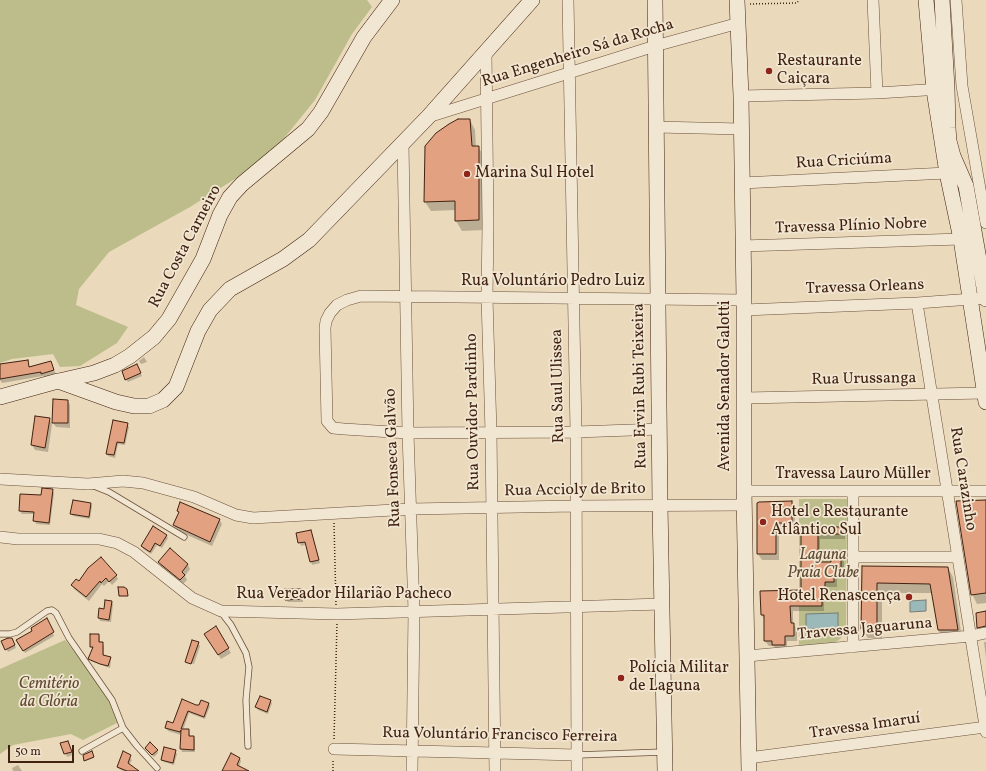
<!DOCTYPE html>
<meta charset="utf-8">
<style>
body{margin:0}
#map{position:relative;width:986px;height:771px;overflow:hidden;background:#ead9ba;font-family:Vollkorn,serif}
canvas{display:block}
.scale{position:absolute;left:8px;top:745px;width:66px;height:18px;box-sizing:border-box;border:2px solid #412211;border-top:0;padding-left:5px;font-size:12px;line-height:14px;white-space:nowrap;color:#412211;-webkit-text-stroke:3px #f1e6d2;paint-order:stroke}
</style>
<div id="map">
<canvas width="986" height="771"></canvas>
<div class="scale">50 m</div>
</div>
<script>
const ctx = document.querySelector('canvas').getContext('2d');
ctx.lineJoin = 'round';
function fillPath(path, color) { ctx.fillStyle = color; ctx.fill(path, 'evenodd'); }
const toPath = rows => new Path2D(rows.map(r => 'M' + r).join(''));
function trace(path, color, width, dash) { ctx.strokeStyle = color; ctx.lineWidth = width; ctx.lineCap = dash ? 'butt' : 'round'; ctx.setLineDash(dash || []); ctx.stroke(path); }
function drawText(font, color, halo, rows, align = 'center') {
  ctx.font = font + ' Vollkorn,serif'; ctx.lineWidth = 3.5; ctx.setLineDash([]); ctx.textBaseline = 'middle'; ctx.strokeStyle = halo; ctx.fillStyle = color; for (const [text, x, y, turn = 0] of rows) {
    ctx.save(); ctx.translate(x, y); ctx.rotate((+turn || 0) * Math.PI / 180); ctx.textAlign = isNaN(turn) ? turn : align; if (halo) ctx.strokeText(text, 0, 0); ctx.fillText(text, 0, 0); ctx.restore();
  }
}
fillPath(toPath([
 [0,0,367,0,372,7,352,34,315,100,281,142,251,169,190,207,109,252,79,289,76,305,128,327,117,343,80,366,60,367,53,354,12,359,0,363],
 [799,499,847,499,846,631,841,638,834,644,799,647],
 [65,640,89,670,111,704,119,722,83,740,71,734,13,745,0,754,0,669]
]), '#bdbd8b');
const water = toPath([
 [926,600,926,611,910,612,910,601,926,600],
 [838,613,838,628,806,629,806,614,838,613]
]);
fillPath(water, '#9ab9b8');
trace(water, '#767d75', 1);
fillPath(toPath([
 [470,120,475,130,476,147,478,147,484,156,484,230,462,231,456,221,456,210,431,211,425,202],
 [144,357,147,362,141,364,139,361],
 [27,361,30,368,51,362,56,375,45,378,43,376,2,383,0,380,0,365],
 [138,368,142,376,128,382,126,379],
 [68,401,70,405,70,428,56,427,53,423],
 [49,419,52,424,48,452,35,450,32,445],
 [127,424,129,427,125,445,118,444,115,458,108,456,107,454],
 [52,490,54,493,50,525,36,524,35,521,35,514,22,514,20,511],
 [986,501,986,603,977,604,972,594],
 [791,502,795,509,795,529,779,529,779,560,762,560,758,554,758,503],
 [91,504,92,506,90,519,73,516,72,513],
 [178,511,219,519,222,524,212,546,176,530,174,525,179,513],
 [802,528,842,528,845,533,845,539,820,539,820,563,832,563,841,553,844,558,844,573,837,573,837,587,828,587,828,594,824,594,824,611,793,611,793,624,797,629,797,641,787,641,787,650,776,650,774,646,769,646,765,641,765,621,762,615,802,591],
 [311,531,320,563,312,565,307,544,301,546,297,534],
 [166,535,168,538,162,548,157,545,151,554,143,549,142,546],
 [170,549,188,565,190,569,185,576,187,580,183,584,161,566,159,562],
 [863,567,948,568,953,577,962,639,944,639,938,630,933,593,882,593,882,638,868,638,862,629],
 [116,575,118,579,112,585,109,581,104,586,102,584,89,601,74,589,72,585,79,582],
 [302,590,303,592,303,602,288,602,286,599],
 [112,602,113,604,111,622,100,621,99,618],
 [986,612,986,631,981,632,978,627],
 [50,627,54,636,25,653,18,640],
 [216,628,231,653,221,659,208,638],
 [99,635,100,637,100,643,102,643,104,646,104,657,110,658,111,660,110,668,91,661,90,658,93,649,91,647],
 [12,639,16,648,8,652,3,642],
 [984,642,986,642,986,658],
 [198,643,200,646,194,664,187,662,187,664,186,662],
 [270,700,272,703,268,714,258,710,256,707],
 [183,701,196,706,208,704,210,706,205,719,189,713,183,730,189,730,190,737,194,737,195,740,195,752,182,752,181,749,181,735,168,731,166,728,174,724],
 [62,744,69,744,72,755,67,757],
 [146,748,157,750,158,753,154,757],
 [175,751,177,754,174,765,164,762,162,760],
 [91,752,94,758,86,761,84,756],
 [130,758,132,760,129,765,137,771,123,771,119,769,118,767],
 [240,759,241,761,239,767,242,771,223,771],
 [18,765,22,771,13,771,12,768]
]), '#0003');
const building = toPath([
 [458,119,470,119,472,146,479,146,479,220,455,221,455,201,424,202,425,146,436,133,449,124,458,119],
 [28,360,29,367,51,361,54,370,41,374,41,372,0,379,0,364,28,360],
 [137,364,141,373,125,380,122,371,137,364],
 [53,399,68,400,68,423,52,423,53,399],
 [35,416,50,418,45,448,31,445,35,416],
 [113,420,128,423,124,443,117,442,114,455,106,454,113,420],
 [42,488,53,489,49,523,33,521,34,512,19,511,20,494,41,495,42,488],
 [73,500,91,503,89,517,70,514,73,500],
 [986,500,986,593,971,595,956,501,986,500],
 [792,501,792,523,776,523,776,554,757,554,757,503,759,502,792,501],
 [180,502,220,519,210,542,173,525,179,512,177,511,180,502],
 [153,526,167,535,160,546,155,543,150,552,141,546,153,526],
 [801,527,842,527,842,534,818,534,818,562,831,562,831,552,841,552,841,568,834,568,834,582,825,582,825,589,822,589,822,606,790,606,791,623,794,623,794,636,785,636,785,645,772,645,772,641,764,641,764,615,761,615,760,591,801,590,801,527],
 [311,530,319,560,310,562,305,542,298,543,296,533,311,530],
 [170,548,188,564,182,572,185,575,180,580,158,562,170,548],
 [101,557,117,575,109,582,106,578,101,583,100,581,86,597,71,585,76,579,79,581,88,568,101,557],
 [862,566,948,567,958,630,938,630,930,584,877,583,877,629,861,629,862,566],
 [118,587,124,587,127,589,128,596,119,596,118,587],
 [285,589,302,589,302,599,285,600,285,589],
 [105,600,112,601,109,620,98,618,99,608,104,609,105,600],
 [986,611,986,626,977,628,976,613,986,611],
 [47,618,54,632,23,651,16,640,32,631,31,628,47,618],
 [216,626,229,648,218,655,204,634,216,626],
 [90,634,99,634,99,642,103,642,103,655,111,657,108,666,100,664,88,659,93,647,90,647,90,634],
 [8,638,12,638,15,645,5,650,1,641,8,638],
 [192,640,199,642,191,664,185,662,192,640],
 [260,696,271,700,267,712,255,707,260,696],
 [182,699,196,705,199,705,201,700,209,703,204,717,188,711,181,729,189,729,189,736,194,736,194,750,180,749,181,730,180,732,165,728,167,721,173,723,182,699],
 [68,741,72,752,64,754,60,743,68,741],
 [150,742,158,750,152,755,145,748,150,742],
 [164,747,176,750,173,763,161,760,164,747],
 [92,751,94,757,84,761,83,755,92,751],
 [123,751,131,755,128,763,139,771,127,771,117,767,123,751],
 [231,753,240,758,237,765,249,771,222,771,231,753]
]);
fillPath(building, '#e2a181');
trace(building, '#412211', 1);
const lane = toPath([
 [94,486,109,492,184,537],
 [221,612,231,625,246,653,249,667,246,700,248,746],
 [0,634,10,634,17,632,47,611,52,610,56,613,69,638,112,700,123,728,137,746,157,768],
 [82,751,123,728],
 [577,755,664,752]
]);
const street = toPath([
 [568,0,576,432,577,771],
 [873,0,877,93],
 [956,0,962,86,986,223],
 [486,52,488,224,487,298,491,432,495,771],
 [741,96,877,93,941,89],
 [428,117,655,46,739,23],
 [656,127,741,129],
 [403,144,408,433,414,611,412,771],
 [742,183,947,173],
 [742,246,961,239],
 [917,303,986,732],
 [744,310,917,303,986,298],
 [745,398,984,393],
 [660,429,576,432,408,433,344,429,333,428,327,421,325,328,326,321,330,313,337,305,347,300,361,296,744,300],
 [0,479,88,484,123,481,143,483,194,497,236,515,253,518,411,509,575,506,745,505],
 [744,491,986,491],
 [853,491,853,647],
 [0,537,18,539,99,539,117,543,134,552,192,598,221,611,337,614,662,604],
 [853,557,958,557],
 [747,656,971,636,986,633],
 [334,749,577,755],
 [748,758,986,727]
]);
const secondary = toPath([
 [655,0,660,505,665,771],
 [737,0,741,96,744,300,744,491,749,771],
 [926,0,934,90,947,173,961,239,986,402],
 [942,0,947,88,948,128,949,141,953,156,966,186,986,299],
 [59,381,94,373,115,365,130,356,154,337,169,319,203,259,220,215,230,197,242,184,308,129,321,112,364,37,392,0],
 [0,397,58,381,116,402,134,406,149,406,163,400,176,387,198,331,210,310,230,289,283,259,309,240,428,117,532,0]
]);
trace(lane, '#6b503b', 7);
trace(street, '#6b503b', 12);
trace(secondary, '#412211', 16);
trace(toPath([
 [750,4,797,3,799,0],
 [334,523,336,605],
 [334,739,337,623],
 [333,771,333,759]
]), '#412211', 1.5, [1, 2]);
trace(lane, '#f1e6d2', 5.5);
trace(street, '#f1e6d2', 11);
trace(secondary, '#f1e6d2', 15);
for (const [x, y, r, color] of [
 [769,71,4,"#8f2418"],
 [467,174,4,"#8f2418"],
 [763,522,4,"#8f2418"],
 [909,597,4,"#8f2418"],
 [621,678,4,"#8f2418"]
]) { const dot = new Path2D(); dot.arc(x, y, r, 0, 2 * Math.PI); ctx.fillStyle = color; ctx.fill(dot); trace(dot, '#f1e6d2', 1.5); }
drawText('16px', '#412211', '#f1e6d2', [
 ["Rua Engenheiro Sá da Rocha",578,54,-17],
 ["Rua Criciúma",844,162,-3],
 ["Travessa Plínio Nobre",851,227,-2],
 ["Rua Costa Carneiro",186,247,-62],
 ["Rua Voluntário Pedro Luiz",553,282],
 ["Travessa Orleans",865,288,-2],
 ["Rua Urussanga",864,380,-1],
 ["Rua Saul Ulissea",559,386,-91],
 ["Rua Ervin Rubi Teixeira",641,386,-91],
 ["Avenida Senador Galotti",726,386,-90],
 ["Rua Ouvidor Pardinho",474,412,-91],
 ["Rua Fonseca Galvão",394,458,-92],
 ["Travessa Lauro Müller",853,475],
 ["Rua Carazinho",962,479,81],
 ["Rua Accioly de Brito",575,491,-1],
 ["Rua Vereador Hilarião Pacheco",344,595],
 ["Travessa Jaguaruna",865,630,-5],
 ["Travessa Imaruí",865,727,-8],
 ["Rua Voluntário Francisco Ferreira",500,736,1]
]);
drawText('16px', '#412211', '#f1e6d2', [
 ["Restaurante",777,62],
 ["Caiçara",777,80],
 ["Marina Sul Hotel",475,174],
 ["Hotel e Restaurante",771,513],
 ["Atlântico Sul",771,531],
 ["Hotel Renascença",901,597,"right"],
 ["Polícia Militar",629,669],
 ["de Laguna",629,687]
], 'left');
drawText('italic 16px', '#604930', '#f1e6d2', [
 ["Laguna",823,556],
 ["Praia Clube",823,574],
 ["Cemitério",49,685],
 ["da Glória",49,703]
]);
</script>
